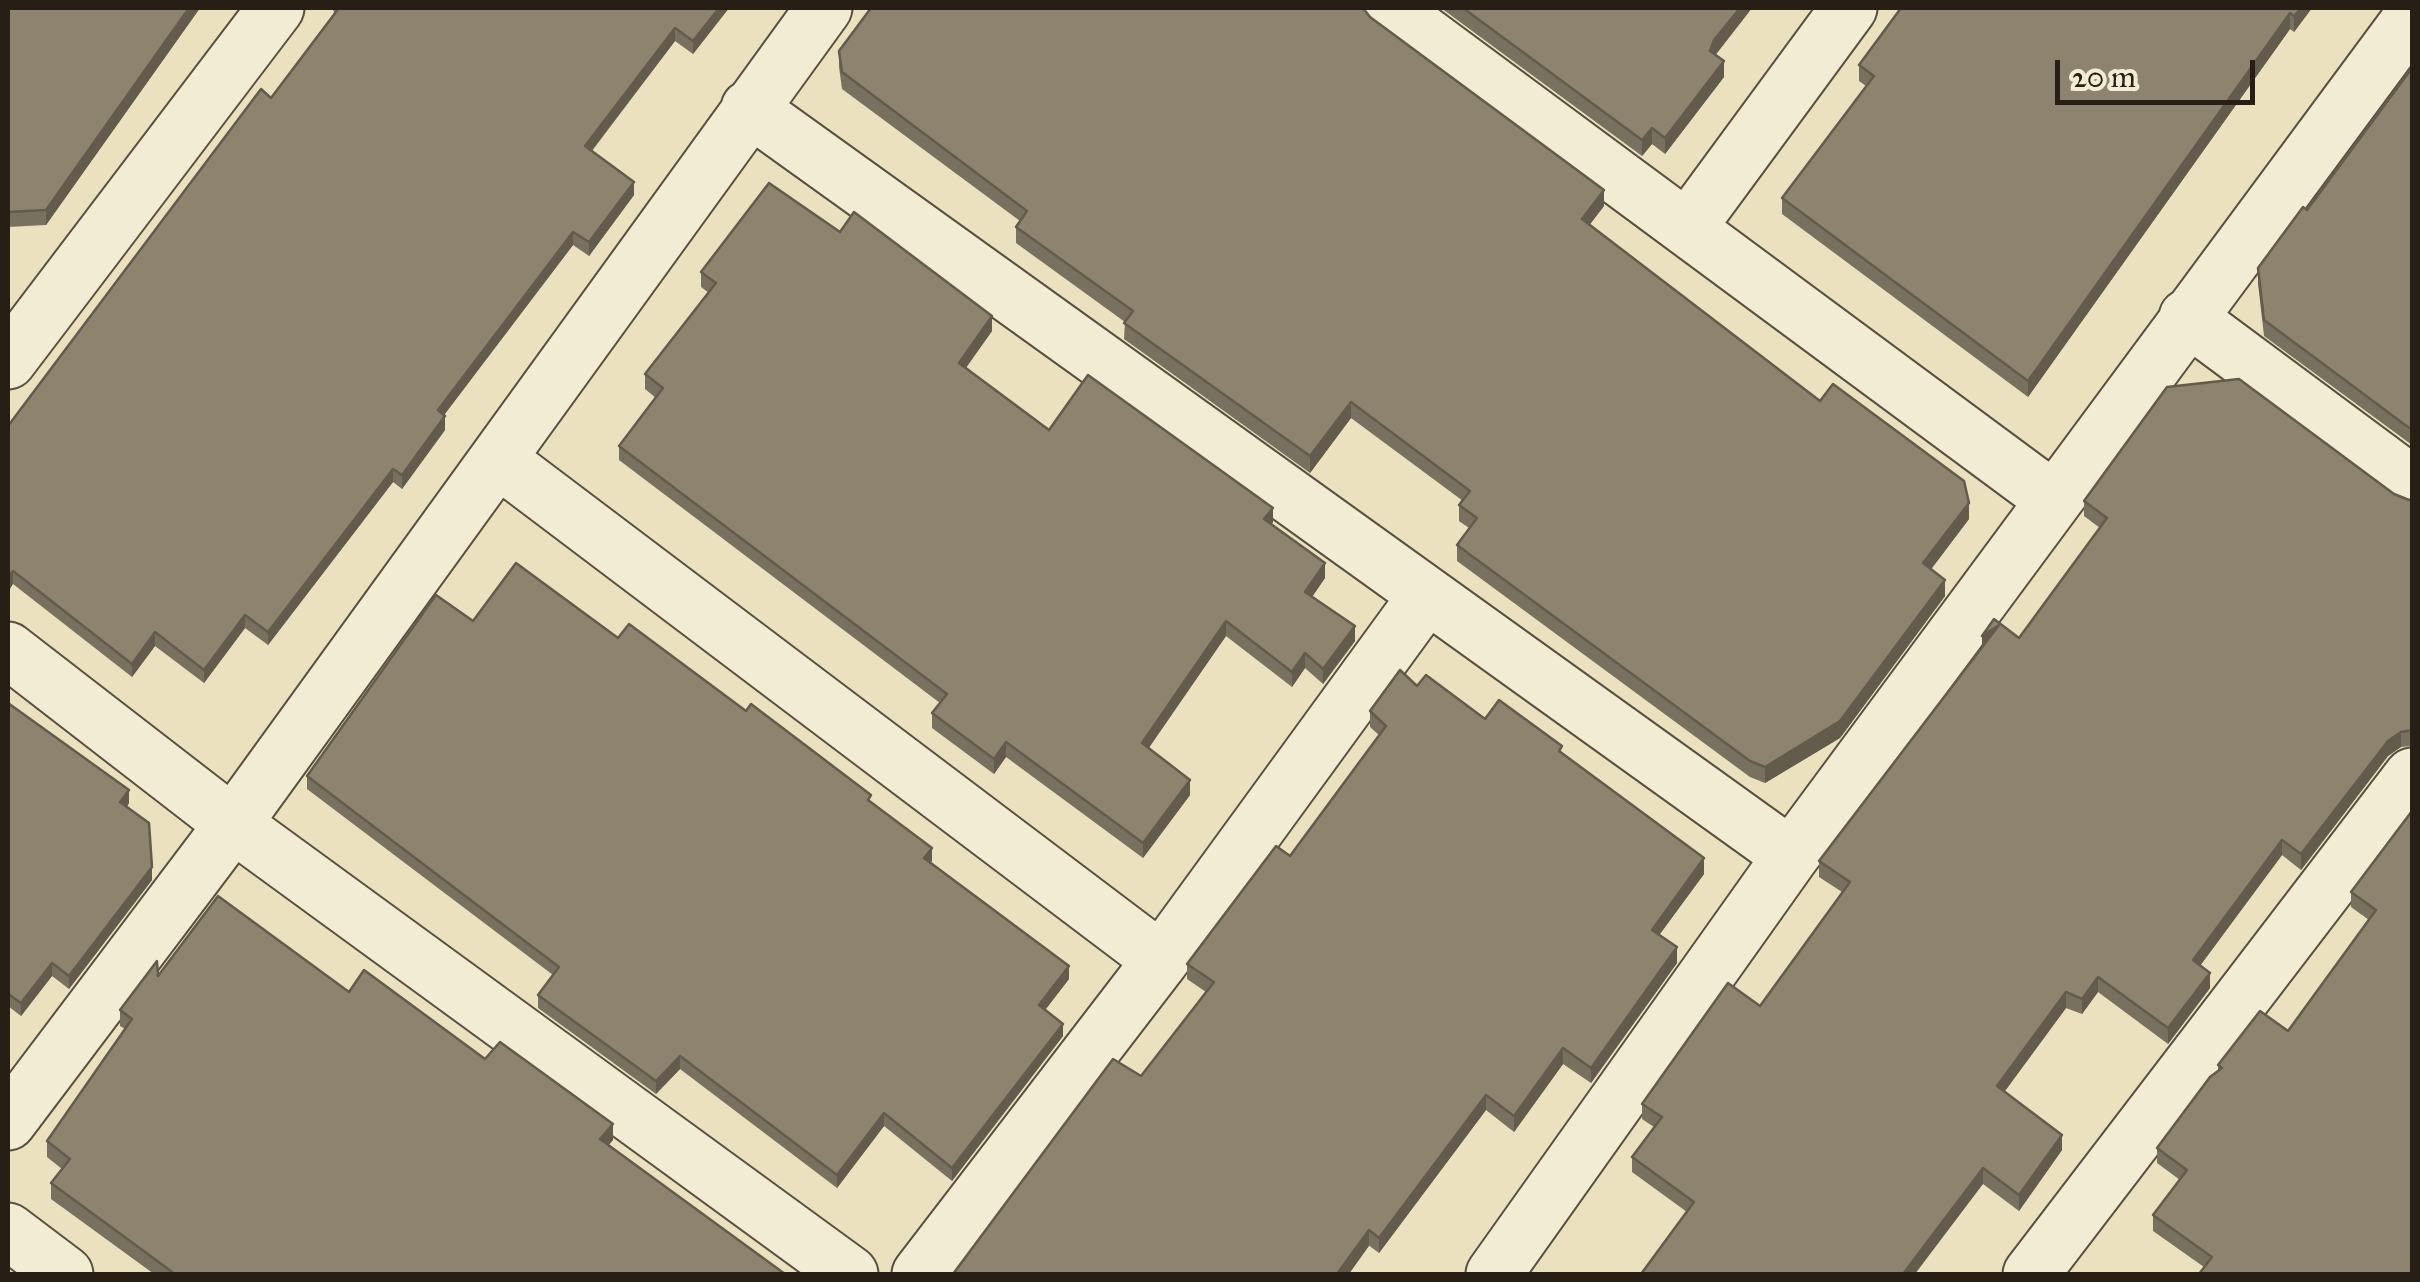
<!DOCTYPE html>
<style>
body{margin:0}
#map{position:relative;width:2420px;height:1282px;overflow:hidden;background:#ebe1bf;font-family:"IM FELL Great Primer",serif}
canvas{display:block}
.frame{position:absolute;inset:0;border:10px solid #271e16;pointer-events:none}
.scale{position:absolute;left:2055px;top:60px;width:200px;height:45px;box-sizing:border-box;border:5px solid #271e16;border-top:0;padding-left:12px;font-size:30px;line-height:35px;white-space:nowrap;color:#271e16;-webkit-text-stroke:8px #f2ecd5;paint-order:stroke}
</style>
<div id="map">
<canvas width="2420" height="1282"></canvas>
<div class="frame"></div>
<div class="scale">20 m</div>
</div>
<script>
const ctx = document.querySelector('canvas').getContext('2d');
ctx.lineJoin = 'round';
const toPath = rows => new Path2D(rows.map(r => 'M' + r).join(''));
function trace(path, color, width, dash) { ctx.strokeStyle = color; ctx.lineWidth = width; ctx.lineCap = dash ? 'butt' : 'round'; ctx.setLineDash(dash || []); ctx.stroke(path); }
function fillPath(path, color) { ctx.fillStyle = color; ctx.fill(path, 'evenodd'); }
const minor = toPath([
 [1389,8,2053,499],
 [749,108,1791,856],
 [1688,227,1849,8],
 [2187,317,2412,484],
 [8,361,276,8],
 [499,460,1161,960],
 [8,650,233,824,850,1274],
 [8,1122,233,824,824,8],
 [8,1231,65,1274],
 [920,1274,1161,960,1427,595],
 [1494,1274,1791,856,2412,17],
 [2031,1274,2412,776]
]);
trace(minor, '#584f40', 59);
trace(minor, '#f2ecd5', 55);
fillPath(toPath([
 [8,8,200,8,46,225,8,227],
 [333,8,729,8,693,54,675,41,592,151,634,195,589,256,573,245,444,415,445,430,402,489,393,482,268,645,245,628,204,683,155,646,132,677,13,584,8,426,271,98,334,13],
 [1441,8,1752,8,1715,55,1724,77,1665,154,1652,144,1642,156],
 [2312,8,2294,32,2290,29,2028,397,1782,214,1782,198,1866,86,1859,81,1859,65],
 [1370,17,1604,206,1589,225,1969,519,1931,569,1945,596,1840,738,1765,783,1750,777,1457,561,1457,545,1469,528,1459,521,1459,505,1463,501,1351,418,1310,473,1124,339,1125,322,1016,243,1016,227,1020,221,842,89,839,67,839,51],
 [2412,68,2412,445,2264,336,2258,284,2258,268,2307,210],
 [840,232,992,331,966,368,1049,430,1273,522,1272,524,1325,578,1312,597,1355,641,1323,684,1305,668,1292,687,1226,636,1148,748,1190,795,1143,858,1006,757,994,774,932,728,932,713,940,703,619,460,619,446,656,398,645,389,645,374,709,293,701,287,701,272],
 [2394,494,2409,500,2412,499,2412,746,2401,747,2388,756,2301,870,2282,855,2200,966,2210,988,2168,1044,2098,992,2082,1014,2066,1008,2004,1092,2062,1150,2019,1211,1983,1184,1687,1212,1632,1172,1632,1157,1654,1127,1642,1119,1642,1104,1760,1006,1842,892,1819,877,1819,861,2019,638,2100,528,2084,516,2084,501],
 [618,638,871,803,932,861,930,863,1069,979,1045,1010,1063,1036,952,1181,884,1126,837,1188,680,1069,656,1094,538,1008,538,995,553,975,307,789,307,776],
 [1417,686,1485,719,1562,753,1704,874,1659,935,1677,963,1591,1083,1563,1064,1514,1132,1486,1110,1379,1253,1141,1076,1206,992,1187,979,1187,964,1290,856,1380,736,1370,727,1370,711],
 [8,703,129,803,127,807,152,880,69,989,52,976,21,1016,8,1006],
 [2412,811,2412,1274,2204,1267,2153,1231,2153,1215,2180,1180,2157,1163,2157,1148,2218,1072,2218,1065,2288,1031,2369,920,2351,907,2351,892],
 [158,976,349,992,485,1059,613,1140,609,1145,785,1274,154,1274,51,1199,51,1183,62,1169,47,1157,47,1141,125,1029,120,1026,120,1010]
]), '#79715f');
fillPath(toPath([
 [189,8,200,8,46,225,46,210],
 [719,8,729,8,693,54,693,41],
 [1740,8,1752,8,1714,57,1710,51,1714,40],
 [2301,8,2312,8,2294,32,2294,16],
 [2290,13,2290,29,2028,397,2028,381],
 [675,28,675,41,585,159,585,146],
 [1724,61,1724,77,1665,154,1665,138],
 [1652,128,1652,144,1642,156,1642,140],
 [634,182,634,195,589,256,589,242],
 [1604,190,1604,206,1582,235,1582,219],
 [573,232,573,245,438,423,438,410],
 [992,316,992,331,959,377,959,363],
 [1351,402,1351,418,1310,473,1310,456],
 [445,416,445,430,402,489,402,475],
 [393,469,393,482,268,645,268,632],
 [1969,503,1969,519,1923,580,1923,563],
 [1273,508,1273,522,1264,534,1264,519],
 [1325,563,1325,578,1305,607,1305,592],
 [13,571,13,584,8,592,8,578],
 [1945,580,1945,596,1840,738,1765,783,1765,767],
 [245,615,245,628,204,683,204,670],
 [1226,621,1226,636,1142,758,1142,743],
 [1999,625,1982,651,1982,636],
 [1355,626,1355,641,1323,684,1323,669],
 [155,632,155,646,132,677,132,664],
 [1305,653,1305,668,1292,687,1292,672],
 [2401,732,2401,747,2388,756,2301,870,2301,854,2388,741],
 [1006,742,1006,757,994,774,994,759],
 [1190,780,1190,795,1143,858,1143,843],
 [129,790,129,803,120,815,120,802],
 [2282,840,2282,855,2193,975,2193,960],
 [932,848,932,861,924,871,924,858],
 [1704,858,1704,874,1652,945,1652,930],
 [152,867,152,880,69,989,69,976],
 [1677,947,1677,963,1591,1083,1591,1068],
 [52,963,52,976,21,1016,21,1003],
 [1069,966,1069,979,1039,1018,1039,1005],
 [2210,973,2210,988,2168,1044,2168,1028],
 [2098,977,2098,992,2082,1014,2082,999],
 [2066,992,2066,1008,1997,1102,1997,1086],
 [1063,1024,1063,1036,952,1181,952,1168],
 [1563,1048,1563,1064,1514,1132,1514,1116],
 [680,1056,680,1069,656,1094,656,1081],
 [1486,1095,1486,1110,1379,1253,1379,1238],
 [884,1113,884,1126,837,1188,837,1175],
 [613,1124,613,1140,600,1154,600,1139],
 [2062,1135,2062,1150,2019,1211,2019,1195],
 [1983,1168,1983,1184,1915,1274,1903,1274],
 [1369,1230,1369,1246,1349,1274,1337,1274]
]), '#635c4d');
const building = toPath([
 [8,8,189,8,46,210,8,212,8,8],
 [339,8,719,8,693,41,675,28,585,146,634,182,589,242,573,232,438,410,445,416,402,475,393,469,268,632,245,615,204,670,155,632,132,664,13,571,8,578,8,426,261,89,271,98,339,8],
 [871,8,1363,8,1370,17,1604,190,1582,219,1820,401,1833,384,1964,481,1969,503,1923,563,1945,580,1840,721,1765,767,1750,761,1457,545,1477,518,1459,505,1470,491,1351,402,1310,456,1124,323,1133,311,1016,227,1027,211,842,72,839,51,871,8],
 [1463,8,1740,8,1714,40,1710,51,1724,61,1665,138,1652,128,1642,140,1463,8],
 [1901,8,2301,8,2294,16,2290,13,2028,381,1782,198,1874,76,1859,65,1901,8],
 [2412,68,2412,430,2264,320,2258,268,2303,207,2307,210,2412,68],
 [769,183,840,232,854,212,992,316,959,363,1049,430,1088,375,1273,508,1264,519,1325,563,1305,592,1355,626,1323,669,1305,653,1292,672,1226,621,1142,743,1190,780,1143,843,1006,742,994,759,932,713,947,694,619,446,663,388,645,374,716,283,701,272,769,183],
 [2239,379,2394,494,2409,500,2412,499,2412,730,2401,732,2388,741,2301,854,2282,840,2193,960,2210,973,2168,1028,2098,977,2082,999,2066,992,1997,1086,2062,1135,2019,1195,1983,1168,1903,1274,1641,1274,1694,1202,1632,1157,1662,1117,1642,1104,1728,983,1760,1006,1850,882,1819,861,1999,625,1982,636,1994,619,2019,638,2107,518,2084,501,2167,387,2239,379],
 [516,563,618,638,629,624,746,711,751,704,871,795,868,800,932,848,924,858,1069,966,1039,1005,1063,1024,952,1168,884,1113,837,1175,680,1056,656,1081,538,995,559,967,307,776,436,595,473,621,516,563],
 [1400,670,1417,686,1426,675,1485,719,1499,700,1562,746,1559,751,1704,858,1652,930,1677,947,1591,1068,1563,1048,1514,1116,1486,1095,1379,1238,1369,1230,1337,1274,953,1274,1113,1059,1141,1076,1214,982,1187,964,1276,846,1290,856,1386,726,1370,711,1400,670],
 [8,703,129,790,120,802,149,823,152,867,69,976,52,963,21,1003,8,994,8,703],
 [2412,811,2412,1274,2199,1274,2212,1257,2153,1215,2187,1170,2157,1148,2210,1077,2222,1068,2218,1065,2260,1011,2288,1031,2376,910,2351,892,2412,811],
 [218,896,349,992,364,970,485,1059,500,1042,613,1124,600,1139,785,1274,175,1274,51,1183,70,1159,47,1141,132,1019,120,1010,157,961,158,976,218,896]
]);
fillPath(building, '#8d836e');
trace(building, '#635c4d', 2.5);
</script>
